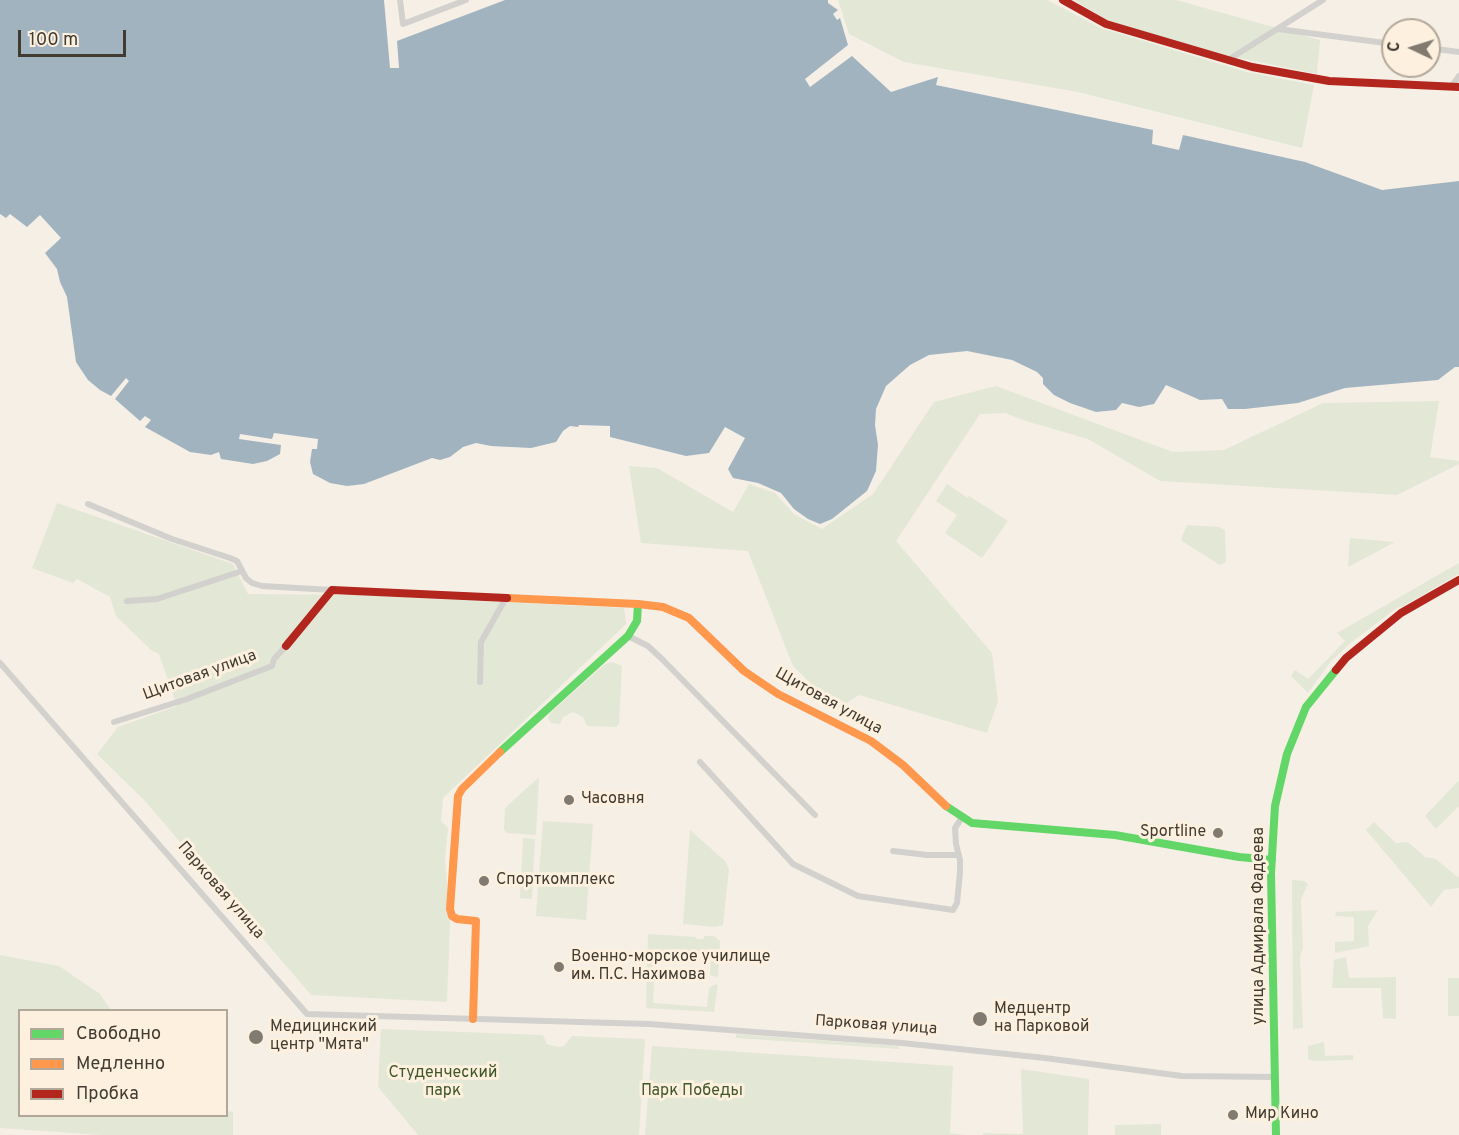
<!DOCTYPE html>
<meta charset="utf-8">
<style>
body{margin:0}
#map{position:relative;width:1459px;height:1135px;overflow:hidden;background:#f6efe6;font-family:Overpass,sans-serif}
canvas{display:block}
.legend{position:absolute;left:18px;top:1009px;width:210px;height:108px;box-sizing:border-box;background:#fdf0df;border:2px solid #b2a89a;margin:0;padding:8px 10px;list-style:none;font-size:18px;color:#413b32}
.legend li{display:flex;align-items:center;gap:12px;height:30px}
.legend b{width:30px;border:2px solid #b2a89a}
.north{position:absolute;left:1381px;top:18px;width:60px;height:60px;box-sizing:border-box;background:#fdf0df;border:2px solid #b2a89a;border-radius:50%;rotate:274deg;font-size:16px;font-weight:700;line-height:24px;text-align:center;color:#413b32}
.north::after{content:'';display:block;margin:auto;width:21px;height:27px;background:#807a71;clip-path:polygon(50% 0,100% 100%,50% 72%,0 100%)}
.scale{position:absolute;left:18px;top:30px;width:108px;height:27px;box-sizing:border-box;border:3px solid #413b32;border-top:0;padding-left:8px;font-size:18px;line-height:21px;white-space:nowrap;color:#413b32;-webkit-text-stroke:4px #fdf0df;paint-order:stroke}
</style>
<div id="map">
<canvas width="1459" height="1135"></canvas>
<ul class="legend">
<li><b style="height:8px;background:#63d668"></b>Свободно</li>
<li><b style="height:8px;background:#ff974d"></b>Медленно</li>
<li><b style="height:8px;background:#b3261e"></b>Пробка</li>
</ul>
<div class="north">С</div>
<div class="scale">100 m</div>
</div>
<script>
const ctx = document.querySelector('canvas').getContext('2d');
ctx.lineJoin = 'round';
function fillPath(path, color) { ctx.fillStyle = color; ctx.fill(path, 'evenodd'); }
const toPath = rows => new Path2D(rows.map(r => 'M' + r).join(''));
function trace(path, color, width, dash) { ctx.strokeStyle = color; ctx.lineWidth = width; ctx.lineCap = dash ? 'butt' : 'round'; ctx.setLineDash(dash || []); ctx.stroke(path); }
function drawText(font, color, halo, rows, align = 'center') {
  ctx.font = font + ' Overpass,sans-serif'; ctx.lineWidth = 6; ctx.setLineDash([]); ctx.textBaseline = 'middle'; ctx.strokeStyle = halo; ctx.fillStyle = color; for (const [text, x, y, turn = 0] of rows) {
    ctx.save(); ctx.translate(x, y); ctx.rotate((+turn || 0) * Math.PI / 180); ctx.textAlign = isNaN(turn) ? turn : align; if (halo) ctx.strokeText(text, 0, 0); ctx.fillText(text, 0, 0); ctx.restore();
  }
}
fillPath(toPath([
 [838,0,1047,0,1101,28,1247,72,1314,85,1302,148,1078,92,904,62,849,34],
 [1074,0,1176,0,1320,40,1317,74,1225,55,1110,22],
 [996,386,1173,452,1224,450,1323,403,1439,401,1430,457,1459,461,1459,464,1397,495,1160,481,1088,439,1026,421,1005,413,980,414,896,541,992,653,998,701,987,733,859,695,837,709,793,666,748,551,641,543,629,466,657,468,733,512,749,484,775,493,795,515,822,529,873,494,934,402],
 [947,484,968,498,969,496,1008,521,982,558,945,533,957,515,936,501],
 [57,503,233,564,248,594,355,595,624,608,626,624,443,798,441,821,448,828,445,860,450,923,447,1002,311,995,145,801,97,754,118,727,177,706,159,654,151,650,116,616,110,597,77,579,73,583,32,568],
 [1187,525,1219,527,1225,530,1226,562,1220,565,1182,541,1181,539],
 [1350,538,1395,542,1348,567],
 [1459,563,1459,574,1403,606,1398,607,1352,642,1331,661,1308,693,1291,676,1295,670,1308,679,1345,641,1337,633],
 [612,662,622,666,619,724,616,727,587,726,583,717,573,712,563,717,560,724,551,723,548,718,550,713,605,664],
 [539,777,536,835,507,833,504,830,505,808],
 [1459,780,1459,806,1436,829,1425,816],
 [543,821,593,824,586,920,536,916],
 [1374,822,1396,843,1408,842,1425,857,1436,859,1456,876,1459,877,1459,888,1444,890,1431,907,1366,830],
 [690,830,725,861,729,869,723,925,715,927,683,924],
 [523,838,535,839,532,899,520,898],
 [1292,880,1305,881,1308,884,1301,899,1303,948,1300,956,1303,1028,1293,1029],
 [1378,910,1368,926,1369,946,1335,953,1335,942,1354,941,1354,917,1335,916,1336,912],
 [648,934,696,937,697,939,704,939,704,936,714,936,720,941,718,976,716,977,710,975,711,954,656,951,653,1003,707,1007,709,988,716,984,718,985,714,1012,646,1008],
 [0,955,59,966,100,994,111,1010,20,1010,20,1116,226,1116,227,1111,233,1112,233,1135,101,1135,0,1128],
 [1346,957,1349,978,1396,977,1396,1019,1383,1018,1381,988,1332,988,1334,960],
 [1448,978,1459,978,1459,1016,1448,1016],
 [381,1029,543,1035,547,1044,558,1047,564,1046,572,1036,645,1039,639,1135,418,1135,378,1087],
 [736,1034,899,1046,899,1049,736,1038],
 [1324,1042,1325,1056,1353,1055,1353,1060,1314,1061,1308,1059,1308,1046],
 [652,1046,953,1066,950,1133,965,1135,645,1135],
 [1021,1069,1089,1079,1088,1135,983,1135,983,1133,1023,1134],
 [1161,1124,1161,1135,1115,1135,1115,1125]
]), '#e3e7d6');
fillPath(toPath([
 [0,0,384,0,390,68,399,68,397,41,505,0,828,0,828,3,838,10,833,14,837,20,840,18,848,45,805,79,810,87,852,56,891,92,938,77,936,85,1153,130,1152,144,1179,150,1183,135,1305,162,1382,190,1459,181,1459,367,1455,367,1438,380,1345,388,1298,403,1245,409,1228,409,1222,399,1200,400,1166,385,1154,404,1139,407,1122,403,1116,410,1096,412,1070,403,1054,395,1043,384,1043,378,1037,372,1012,360,967,351,929,355,910,365,886,386,876,409,875,425,878,445,876,471,867,491,832,519,820,524,808,519,794,509,781,493,758,483,733,478,728,469,745,438,725,427,709,453,686,456,610,437,610,426,579,425,578,427,570,426,563,431,556,442,531,448,491,446,476,443,463,447,450,457,440,460,432,458,364,484,347,486,330,483,313,474,310,462,312,449,317,449,318,439,274,433,272,439,240,434,239,439,281,445,280,454,267,461,253,464,221,459,219,452,211,455,190,452,145,427,151,420,145,416,140,421,115,399,129,381,126,378,111,396,100,390,88,380,76,362,67,297,60,282,57,269,45,253,61,238,40,215,27,227,10,214,6,218,0,214]
]), '#a2b3c0');
trace(toPath([
 [400,0,403,24,466,0],
 [1278,29,1393,44],
 [1429,48,1459,52],
 [1228,60,1323,0],
 [1451,87,1459,76],
 [88,504,172,539,230,558,237,561,246,578,252,583,262,586,332,590],
 [127,601,157,599,242,571],
 [628,636,648,646,663,660,815,815],
 [0,663,307,1014,649,1024,902,1043,1045,1058,1182,1076,1275,1077],
 [480,682,481,642,506,598],
 [114,722,187,699,272,666,274,659,286,646],
 [700,762,793,864,858,896,953,910,957,903,960,872,960,860,956,844,955,828,963,816],
 [893,851,927,855,959,855]
]), '#d3d1cd', 6);
trace(toPath([
 [500,752,628,636,637,621,638,604],
 [946,806,972,823,1115,835,1239,857,1272,860],
 [1276,1135,1271,873,1275,806,1287,754,1306,707,1336,670]
]), '#63d668', 8);
trace(toPath([
 [507,598,638,604,663,607,689,618,744,671,778,694,871,741,903,765,946,806],
 [473,1019,476,921,457,919,452,916,450,909,458,796,462,789,500,752]
]), '#ff974d', 8);
trace(toPath([
 [1063,0,1106,24,1252,67,1329,81,1459,87],
 [286,646,332,590,507,598],
 [1336,670,1346,658,1401,613,1459,580]
]), '#b3261e', 8);
for (const [x, y, r, color] of [
 [569,800,6,"#807a71"],
 [1218,833,6,"#807a71"],
 [484,881,6,"#807a71"],
 [559,967,6,"#807a71"],
 [980,1019,8,"#807a71"],
 [256,1037,8,"#807a71"],
 [1233,1115,6,"#807a71"]
]) { const dot = new Path2D(); dot.arc(x, y, r, 0, 2 * Math.PI); ctx.fillStyle = color; ctx.fill(dot); trace(dot, '#fdf0df', 2); }
drawText('16px', '#413b32', '#fdf0df', [
 ["Щитовая улица",200,676,-20],
 ["Щитовая улица",828,702,29],
 ["Парковая улица",220,891,49],
 ["улица Адмирала Фадеева",1260,926,-90],
 ["Парковая улица",876,1026,4]
]);
drawText('16px', '#413b32', '#fdf0df', [
 ["Часовня",581,800],
 ["Sportline",1206,833,"right"],
 ["Спорткомплекс",496,881],
 ["Военно-морское училище",571,958],
 ["им. П.С. Нахимова",571,976],
 ["Медцентр",994,1010],
 ["на Парковой",994,1028],
 ["Медицинский",270,1028],
 ["центр \"Мята\"",270,1046],
 ["Мир Кино",1245,1115]
], 'left');
drawText('16px', '#3f5729', '#fdf0df', [
 ["Студенческий",443,1074],
 ["парк",443,1092],
 ["Парк Победы",692,1092]
]);
</script>
